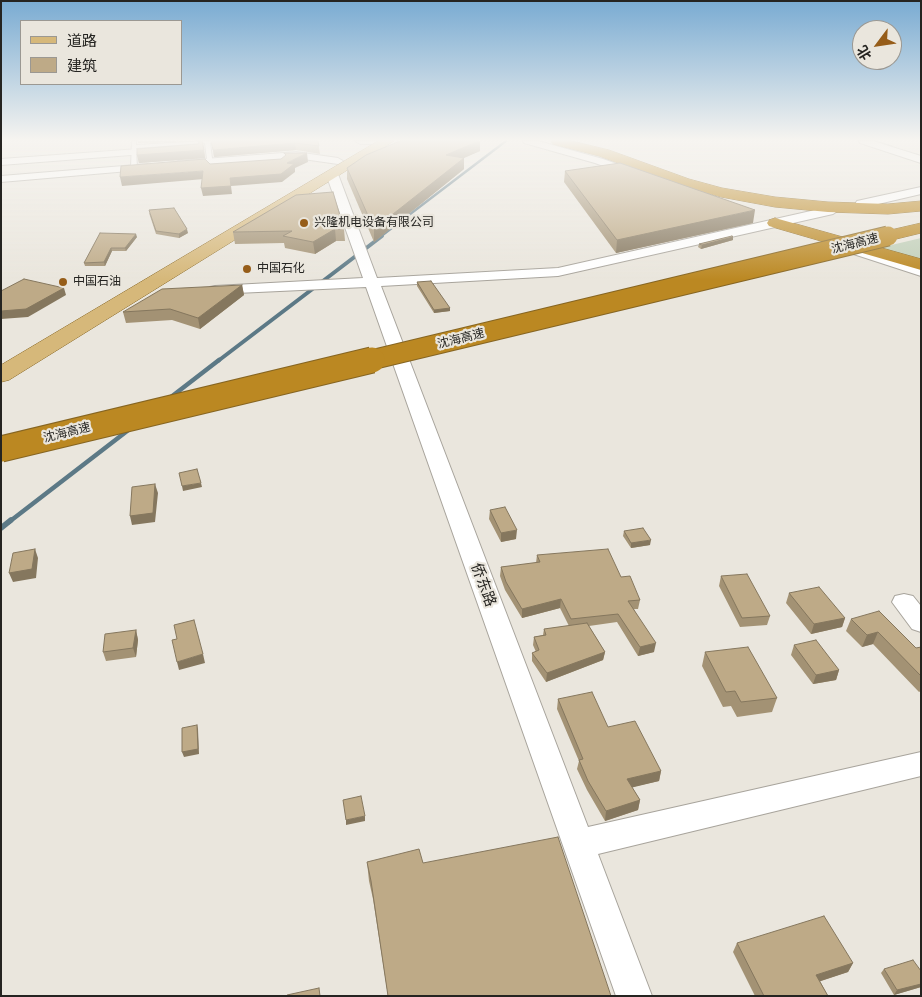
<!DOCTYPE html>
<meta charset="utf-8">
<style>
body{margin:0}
#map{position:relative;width:922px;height:997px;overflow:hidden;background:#eae6dd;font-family:"Fira Sans Condensed","Noto Sans SC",sans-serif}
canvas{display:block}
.frame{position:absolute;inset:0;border:2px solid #252421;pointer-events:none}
.legend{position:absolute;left:20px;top:20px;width:162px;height:65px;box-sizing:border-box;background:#eae6dd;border:1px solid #9b9892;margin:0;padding:6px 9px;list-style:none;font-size:15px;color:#252421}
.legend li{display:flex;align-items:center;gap:10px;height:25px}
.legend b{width:25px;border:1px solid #9b9892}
.north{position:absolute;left:852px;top:20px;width:50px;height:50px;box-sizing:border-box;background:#eae6dd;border:1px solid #9b9892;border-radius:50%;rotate:239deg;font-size:14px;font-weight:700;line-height:20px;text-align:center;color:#252421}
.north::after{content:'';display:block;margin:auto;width:18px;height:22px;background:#965d19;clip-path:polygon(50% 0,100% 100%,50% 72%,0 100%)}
</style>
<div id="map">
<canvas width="922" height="997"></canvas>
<div class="frame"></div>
<ul class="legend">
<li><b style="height:6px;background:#d6b87a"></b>道路</li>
<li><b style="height:14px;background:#beaa87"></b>建筑</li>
</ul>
<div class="north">北</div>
</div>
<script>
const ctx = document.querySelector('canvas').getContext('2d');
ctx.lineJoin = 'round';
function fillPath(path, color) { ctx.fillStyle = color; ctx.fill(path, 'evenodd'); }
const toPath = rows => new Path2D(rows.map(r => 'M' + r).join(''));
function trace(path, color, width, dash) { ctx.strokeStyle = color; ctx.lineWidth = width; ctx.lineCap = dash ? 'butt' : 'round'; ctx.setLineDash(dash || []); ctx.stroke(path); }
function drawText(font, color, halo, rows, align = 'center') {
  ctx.font = font + ' "Fira Sans Condensed","Noto Sans SC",sans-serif'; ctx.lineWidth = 4.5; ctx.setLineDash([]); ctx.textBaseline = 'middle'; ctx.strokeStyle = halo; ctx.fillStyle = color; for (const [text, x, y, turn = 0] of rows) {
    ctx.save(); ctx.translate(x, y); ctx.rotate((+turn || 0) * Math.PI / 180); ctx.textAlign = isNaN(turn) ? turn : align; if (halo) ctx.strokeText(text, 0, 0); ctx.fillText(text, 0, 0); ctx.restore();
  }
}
fillPath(toPath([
 [921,238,921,261,879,248]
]), '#c0cfb8');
trace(toPath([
 [873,141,892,147],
 [380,237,506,141]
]), '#5c7986', 2.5);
trace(toPath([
 [218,361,382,236]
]), '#5c7986', 4);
trace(toPath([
 [171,397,219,360],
 [9,522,131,428]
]), '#5c7986', 4.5);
trace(toPath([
 [1,528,11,520]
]), '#5c7986', 5.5);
const lane = toPath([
 [132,141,136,141,136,145,205,141,222,141,210,143,213,166,217,167,217,169,208,168,205,143,136,148,137,168,134,170,131,168,132,141]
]);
const street = toPath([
 [355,141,377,141,372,144,360,144,355,141],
 [523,141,538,141,603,159,639,172,641,174,635,177,631,176,595,163,524,143,523,141],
 [859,141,873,141,921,156,921,163,860,143,859,141],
 [166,147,170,148,171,150,170,152,1,165,1,159,166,147],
 [296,152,338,158,343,161,338,164,296,158,178,167,173,164,178,161,296,152],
 [148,164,153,167,152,169,1,182,1,176,148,164],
 [332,171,338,174,377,278,558,268,833,206,839,210,833,214,558,276,381,286,588,827,921,752,921,776,598,854,652,996,616,996,366,287,215,294,210,293,208,290,210,287,215,286,363,278,326,174,332,171],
 [921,187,921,194,861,208,855,204,857,201,921,187],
 [843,242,921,267,921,276,838,249,836,246,843,242],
 [904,594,913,596,921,606,921,632,912,629,892,602,895,596,904,594]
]);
const primary = toPath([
 [378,141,394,141,9,380,1,382,1,365,378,141]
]);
const highway = toPath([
 [551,141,572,141,609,150,689,179,722,188,775,197,828,202,888,204,921,201,921,211,888,214,828,212,775,207,721,197,679,185,599,156,553,144,551,141],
 [775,218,921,259,921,270,769,226,767,223,769,220,775,218],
 [921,223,921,233,888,241,882,240,880,236,882,232,921,223]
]);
trace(lane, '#a8a49c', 2);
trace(street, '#a8a49c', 2);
trace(primary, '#866522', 1);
trace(highway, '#866522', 1);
fillPath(lane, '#fff');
fillPath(street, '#fff');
fillPath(primary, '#d6b87a');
fillPath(highway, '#b82');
const highwayBridgeFar2 = toPath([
 [883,237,888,236]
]);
const highwayBridgeFar1 = toPath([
 [367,361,888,236]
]);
const highwayBridge = toPath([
 [1,449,372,360]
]);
trace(highwayBridgeFar2, '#866522', 16, []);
trace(highwayBridgeFar1, '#866522', 21, []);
trace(highwayBridge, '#866522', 27, []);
trace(highwayBridgeFar2, '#b82', 15);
trace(highwayBridgeFar1, '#b82', 19);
trace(highwayBridge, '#b82', 25);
fillPath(toPath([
 [138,141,203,141,205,158,139,163,137,155,198,144,199,143,198,141,138,143],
 [318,141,320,154,296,150,214,157,213,150],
 [480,141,480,151,463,158,464,169,374,242,347,179,347,168],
 [565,171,753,223,616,253,564,182],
 [149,213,188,233,179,238,156,234],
 [344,229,345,241,336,241,315,254,285,248,284,243,235,244,233,232],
 [100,233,137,237,126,251,112,251,105,266,85,266,84,263],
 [733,237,733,240,701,249,698,247,699,244],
 [417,282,450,308,450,311,434,313,417,286],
 [242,285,244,295,200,329,172,320,126,323,123,312],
 [490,510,516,539,501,542,489,519],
 [624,531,650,545,631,548,623,536],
 [537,555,621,577,640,600,638,609,634,609,654,652,638,656,617,622,589,626,605,652,603,660,546,682,532,661,532,653,536,652,533,645,534,637,543,635,544,629,569,626,560,608,522,618,505,590,500,576,501,567,536,563],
 [721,576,770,616,767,625,740,627,719,586],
 [789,593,845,618,842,627,811,634,786,603],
 [851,619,916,648,921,647,921,691,919,692,873,644,862,647,846,631],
 [136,630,138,640,136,657,106,661,103,652],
 [794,645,839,670,836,680,813,684,791,655],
 [705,652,777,698,772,712,737,717,731,706,723,707,702,666],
 [558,699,608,727,661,771,659,781,632,787,640,800,638,810,605,821,587,790,577,769,579,761,557,709],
 [367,862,423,863,611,996,388,996,373,899,369,881],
 [737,943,853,963,848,972,820,981,828,996,755,996,733,952],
 [884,969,921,971,921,987,894,995,881,973]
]), '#a39274');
fillPath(toPath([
 [203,141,205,158,139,163,137,155,204,150],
 [480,141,480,151,446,166,446,155],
 [295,143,296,150,214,157,213,150],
 [307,153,308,162,295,168,295,172,282,182,231,186,232,194,203,196,201,188,230,178,287,163],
 [464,158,464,169,374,242,374,229],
 [203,171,204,179,122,186,120,177],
 [755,210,753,223,616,253,617,240],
 [187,229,188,233,179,238,179,234],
 [335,229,336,241,315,254,313,242],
 [136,234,137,237,126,251,125,248],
 [733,237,733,240,701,249,702,245],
 [111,248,112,251,105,266,104,262],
 [242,285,244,295,200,329,198,318],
 [64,288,66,295,28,317,1,319,1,311],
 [450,308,450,311,434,313,434,310],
 [201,483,202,487,183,491,182,486],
 [155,484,158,493,155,522,132,525,130,516],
 [517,530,516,539,501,542,501,533],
 [651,540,650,545,631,548,631,543],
 [35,549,38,558,36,578,13,582,9,573],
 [561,599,560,608,522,618,522,609],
 [845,618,842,627,811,634,814,624],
 [136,630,138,640,136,657,133,648],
 [878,632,873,644,862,647,867,635],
 [656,643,654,652,638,656,640,647],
 [605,652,603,660,546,682,547,673],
 [203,654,205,663,179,670,177,662],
 [839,670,836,680,813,684,816,675],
 [197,725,198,729,199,754,184,757,182,752],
 [661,771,659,781,626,789,627,779],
 [640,800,638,810,605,821,606,811],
 [365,816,365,821,346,825,346,820],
 [853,963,848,972,812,984,816,975],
 [921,984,921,987,894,995,897,990]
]), '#85775e');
const building = toPath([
 [200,141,202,141,204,150,137,155,137,149,198,144,200,141],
 [211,141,318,141,319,146,295,143,213,150,211,141],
 [400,141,479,141,446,155,464,158,374,229,347,168,366,155,400,141],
 [284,153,307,153,287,163,294,164,281,174,230,178,231,186,201,188,203,171,120,177,121,166,205,159,210,164,281,159,286,155,284,153],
 [620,163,755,210,617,240,565,171,620,163],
 [333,192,344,229,335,229,313,242,283,236,292,231,233,232,296,195,333,192],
 [174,208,187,229,179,234,156,231,149,210,174,208],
 [100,233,136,234,125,248,111,248,104,262,84,263,100,233],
 [732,236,733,237,702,245,699,244,732,236],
 [24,279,64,288,26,309,1,311,1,291,24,279],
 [431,281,450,308,434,310,417,282,431,281],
 [242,285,198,318,170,309,123,312,162,289,242,285],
 [197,469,201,483,182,486,179,473,197,469],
 [155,484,153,513,130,516,132,487,155,484],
 [505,507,517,530,501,533,490,510,505,507],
 [643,528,651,540,631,543,624,531,643,528],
 [35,549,32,569,9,573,13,553,35,549],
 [608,549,621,577,630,576,640,600,628,601,656,643,640,647,618,614,571,619,561,599,522,609,506,582,501,567,540,562,537,555,608,549],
 [747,574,770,616,742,618,721,576,747,574],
 [819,587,845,618,814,624,789,593,819,587],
 [879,611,916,648,921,647,921,676,878,632,867,635,851,619,879,611],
 [194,620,203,654,177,662,172,640,177,639,174,625,194,620],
 [587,623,605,652,547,673,532,653,539,650,534,637,546,635,544,629,587,623],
 [136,630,133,648,103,652,105,634,136,630],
 [816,640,839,670,816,675,794,645,816,640],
 [748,647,777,698,741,702,735,691,726,692,705,652,748,647],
 [592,692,608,727,635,721,661,771,627,779,640,800,606,811,588,781,579,760,583,759,558,699,592,692],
 [197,725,198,749,182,752,182,728,197,725],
 [361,796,365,816,346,820,343,800,361,796],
 [558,837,611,996,388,996,371,881,367,862,419,849,423,863,558,837],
 [824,916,853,963,816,975,828,996,764,996,737,943,824,916],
 [913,960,921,971,921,984,897,990,884,969,913,960],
 [319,988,320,996,287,996,287,995,319,988]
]);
fillPath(building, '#beaa87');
trace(building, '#85775e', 1);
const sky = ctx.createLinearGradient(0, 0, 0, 280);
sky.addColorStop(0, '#79abd2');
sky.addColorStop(0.5, '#f6f4f0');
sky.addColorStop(1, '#f6f4f000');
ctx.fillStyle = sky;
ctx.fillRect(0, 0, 922, 280);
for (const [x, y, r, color] of [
 [304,223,5,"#965d19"],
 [247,269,5,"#965d19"],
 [63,282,5,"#965d19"]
]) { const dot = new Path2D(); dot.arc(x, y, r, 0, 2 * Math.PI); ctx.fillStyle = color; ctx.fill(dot); trace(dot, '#eae6dd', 2); }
drawText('12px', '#252421', '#eae6dd', [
 ["兴隆机电设备有限公司",314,223],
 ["中国石化",257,269],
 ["中国石油",73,282]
], 'left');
drawText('12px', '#252421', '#eae6dd', [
 ["沈海高速",855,244,-14],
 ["沈海高速",461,339,-14],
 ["沈海高速",67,433,-14]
]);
drawText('15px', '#252421', '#eae6dd', [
 ["侨东路",483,585,70]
]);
</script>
